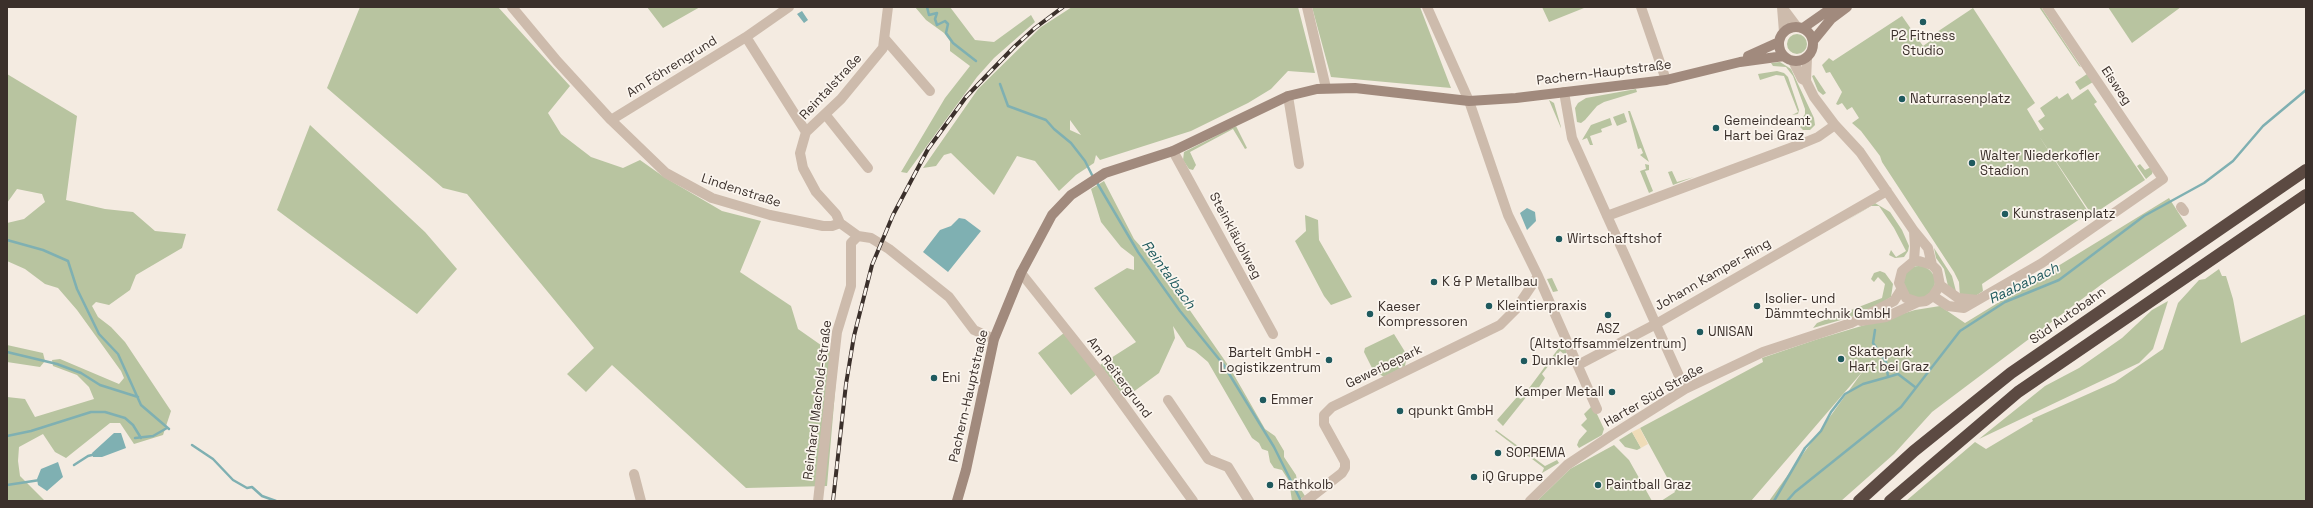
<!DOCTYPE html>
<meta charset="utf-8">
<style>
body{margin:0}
#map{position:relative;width:2313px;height:508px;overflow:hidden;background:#f4ebe1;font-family:"Space Grotesk",sans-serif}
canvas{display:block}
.frame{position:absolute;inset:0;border:8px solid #3b302b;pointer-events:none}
</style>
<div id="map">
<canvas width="2313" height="508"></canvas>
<div class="frame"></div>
</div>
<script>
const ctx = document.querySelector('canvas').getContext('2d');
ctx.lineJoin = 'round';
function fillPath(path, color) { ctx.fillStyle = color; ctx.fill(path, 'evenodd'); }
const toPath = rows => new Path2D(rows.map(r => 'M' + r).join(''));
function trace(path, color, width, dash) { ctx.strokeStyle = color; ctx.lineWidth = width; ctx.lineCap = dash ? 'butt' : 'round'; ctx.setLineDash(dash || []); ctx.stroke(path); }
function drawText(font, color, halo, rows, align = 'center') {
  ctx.font = font + ' "Space Grotesk",sans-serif'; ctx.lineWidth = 3.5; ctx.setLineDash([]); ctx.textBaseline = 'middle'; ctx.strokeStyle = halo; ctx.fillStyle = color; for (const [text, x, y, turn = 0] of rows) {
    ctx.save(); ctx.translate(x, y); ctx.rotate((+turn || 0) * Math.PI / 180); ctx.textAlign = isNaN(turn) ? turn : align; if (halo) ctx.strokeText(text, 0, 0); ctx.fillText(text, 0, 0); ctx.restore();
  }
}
fillPath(toPath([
 [360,7,498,7,570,86,548,113,561,134,591,157,623,168,640,160,664,177,722,211,761,221,740,272,791,306,798,329,838,357,827,486,746,488,612,365,586,392,567,374,594,348,467,194,443,188,327,88],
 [647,7,700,7,663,28],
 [915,7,950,7,975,40,994,42,1031,15,1035,22,994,58,977,77,907,173,901,172,945,98,970,66,950,51,950,41,944,33,926,20],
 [1072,7,1298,7,1315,73,1288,71,1271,89,1248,103,1191,131,1100,160,1096,155,1094,163,1076,175,1059,191,1035,161,1017,156,994,195,951,153,944,155,936,166,923,168,978,89,1041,27],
 [1070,120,1081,135,1070,130],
 [1312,7,1420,7,1451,88,1331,77],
 [1542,7,1584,7,1584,8,1549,22],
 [2039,7,2041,7,2081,67,2079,66],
 [2108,7,2181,7,2132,43],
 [1973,8,2035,103,2027,109,2040,131,2044,129,2038,121,2045,116,2040,108,2057,96,2059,99,2068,93,2072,100,2088,89,2097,102,2094,104,2145,180,2092,215,2039,136,2089,213,1982,284,1983,291,1977,295,1960,297,1959,282,1954,272,1882,162,1880,156,1861,131,1852,123,1859,118,1852,107,1847,110,1842,103,1838,105,1836,104,1842,92,1830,72,1826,73,1822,65,1829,58,1833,61,1902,16,1923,46,1936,37,1934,34],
 '1787 44a10 10 0 1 1 20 0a10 10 0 1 1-20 0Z',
 [1780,62,1791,69,1814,118,1815,125,1810,130,1803,130,1799,126,1799,123,1805,114,1805,109,1793,76,1786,67,1773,66,1771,63],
 [1777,71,1784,73,1788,77,1799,110,1798,114,1792,115,1798,112,1784,76,1776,75,1760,80,1758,74],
 [7,74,77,116,66,200,105,209,133,212,155,231,186,234,182,248,136,275,130,290,109,305,96,302,92,306,98,317,111,327,125,342,171,411,163,435,134,444,120,423,110,423,66,458,55,452,43,434,19,447,18,461,20,476,45,501,7,501,7,397,25,399,35,417,94,399,89,387,77,375,53,366,52,360,60,359,119,384,124,378,121,371,77,310,58,288,45,284,25,269,7,261,7,223,24,219,45,202,42,194,17,189,7,203],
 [2087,74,2093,82,2080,90,2075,82],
 [1814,75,1826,93,1823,95,1818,91,1812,76],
 [1636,89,1637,92,1604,102,1597,106,1585,120,1581,123,1577,122,1575,108,1578,103,1586,98],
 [1549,100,1554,103,1561,127,1561,128],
 [1628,111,1630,111,1649,162,1640,155,1643,153,1641,148,1638,149],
 [1624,113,1627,122,1617,126,1613,117],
 [1610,118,1612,125,1601,129,1602,132,1590,136,1593,145,1590,145,1587,138,1582,140,1591,125],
 [310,125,425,232,457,269,417,314,277,210],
 [1236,126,1247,148,1245,149,1233,129,1190,152,1196,165,1193,170,1189,169,1183,160,1184,152],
 [1645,164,1649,165,1649,170,1645,171,1653,191,1649,193,1640,171,1646,169],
 [2140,164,2145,170,2151,167,2153,170,2152,174,2146,179,2137,166],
 [1672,171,1677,182,1694,177,1673,185,1668,172],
 [1104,181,1134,239,1151,258,1174,292,1189,309,1230,368,1265,429,1275,436,1284,451,1284,457,1296,475,1298,485,1305,496,1298,501,1292,501,1289,481,1282,470,1274,468,1270,462,1268,451,1262,449,1259,443,1252,438,1208,362,1195,351,1187,347,1173,326,1175,338,1159,373,1125,398,1100,365,1136,342,1094,288,1127,268,1134,270,1134,257,1121,247,1101,222,1091,189],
 [2169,198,2187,226,2102,284,1932,412,1894,454,1841,501,1769,501,1863,371,1751,501,1661,501,1675,492,1640,428,1763,362,1762,358,1818,339,1915,310,1940,306,1965,323],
 [1875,203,1890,212,1902,230,1909,246,1908,251,1904,257,1895,258,1889,255,1891,250,1896,257,1906,251,1894,228,1879,206,1871,206,1843,223],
 [1305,215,1318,220,1319,240,1352,297,1331,305,1324,296,1295,241,1306,231],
 [1934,248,1952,276,1957,295,1948,286,1944,269,1936,258],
 '1903 282a16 16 0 1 1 32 0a16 16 0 1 1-32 0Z',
 [2219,269,2222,276,2226,276,2233,299,2241,343,2306,314,2306,501,1906,501,1975,442,1986,449,2033,421,2032,419,2115,382,2163,349,2178,303,2199,280,2205,279],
 [1880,271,1885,273,1893,284,1891,297,1865,313,1813,328,1817,323,1882,298,1885,284,1878,277,1874,282,1871,279,1874,273],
 [1552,278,1558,291,1553,292,1547,279],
 [2168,301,2153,349,2139,363,1979,439,2045,386,2079,368,2122,338,2152,310],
 [1064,333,1097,374,1071,395,1038,353],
 [1394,334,1407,355,1405,366,1384,377,1373,370,1364,352,1365,348],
 [1562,338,1567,352,1565,355,1560,351,1542,374,1545,378,1532,398,1527,396,1503,426,1497,420,1517,397,1521,399,1561,345,1560,343],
 [7,345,43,353,45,361,40,367,7,362],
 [1589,397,1604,429,1602,435,1579,448,1577,445,1579,440,1587,431,1581,425,1587,419,1584,414,1591,407],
 [1496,430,1545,466,1557,460,1559,463,1542,473,1544,468,1495,431],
 [1632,432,1641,448,1637,450,1625,447,1619,440],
 [1614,445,1629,460,1652,501,1537,501,1570,469]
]), '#b8c4a0');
fillPath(toPath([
 [1640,428,1648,444,1641,448,1632,432]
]), '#efdcb8');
fillPath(toPath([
 [802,11,808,20,804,23,797,14],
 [1527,208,1535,212,1536,221,1527,230,1520,213],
 [959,218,965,219,981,231,948,272,923,252,940,230,951,226],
 [114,433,121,433,126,448,102,457,93,457,92,453],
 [58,462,63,477,47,491,38,485,37,479,41,469]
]), '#7fb0b2');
trace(toPath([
 [927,7,929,15,937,13,935,19,937,25,945,21,948,24,946,33,953,43,976,61],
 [1000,84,1008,106,1046,120,1054,129,1071,143,1085,161,1093,177],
 [1096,181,1138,252,1180,311,1223,364,1274,447,1301,501],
 [7,240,43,250,68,261,77,289,99,334,118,354,141,405,169,429],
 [1875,330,1873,343,1886,362,1888,377,1898,374,1915,387],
 [7,352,57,364,81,373,100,385,138,397],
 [7,436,31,431,91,412,105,412,125,418,133,425,141,438],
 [135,438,153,436,167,428],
 [192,445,213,459,233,480,247,488,252,487,262,496,276,501],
 [74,465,88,456,96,454],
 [7,485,40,480],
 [1774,501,1805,448,1821,431,1831,412,1845,394,1863,384,1888,377],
 [1787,501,1795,492,1901,407,1960,331,2005,302,2059,280,2144,216,2204,183,2233,161,2263,126,2306,90]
]), '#7fb0b2', 2.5);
trace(toPath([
 [512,7,557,61,611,120,666,173,712,198,770,215,823,226,832,226,840,223],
 [888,7,883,48,841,99,806,132,800,153,803,168,816,192,836,214,840,223,858,236,871,238,889,249,949,297,974,330,994,339],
 [1307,7,1326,88],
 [1427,7,1469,101,1508,215,1538,276,1597,409],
 [1641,7,1666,80],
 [1782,7,1784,32],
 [1782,7,1797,27],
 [746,37,789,7],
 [885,39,930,91],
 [1807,58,1806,81,1814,97,1835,125,1860,152,1914,231,1928,248,1932,265,1937,270,1940,285,1933,296,1926,301,1918,302,1906,298,1899,283,1902,271,1914,261,1919,261,1932,265],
 [1793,61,1802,79,1806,81],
 [1564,92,1572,138,1685,389],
 [1288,96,1299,164],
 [825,114,868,168],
 [611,120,746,37,806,132],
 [1173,151,1273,334],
 [2181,207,2184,211],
 [1607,216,1801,144,1818,137,1835,125],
 [1914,231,1915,247,1914,261],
 [1021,273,1099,371,1193,501],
 [1940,285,1958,298,1978,300],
 [1933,296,1948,306,1964,308,2042,263,2163,179,2047,7],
 [1861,321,1886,317,1918,302],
 [1578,365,1656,324,1887,191],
 [1168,400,1208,459,1228,467,1249,501],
 [634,474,641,501],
 [818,501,837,332,851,286,851,243,858,236],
 [1306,501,1342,473,1345,468,1345,462,1324,424,1324,415,1332,407,1500,325,1516,309,1538,276],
 [1530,501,1567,465,1612,435,1685,389,1763,352,1851,323,1894,301,1901,290]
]), '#cdbbac', 10);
trace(toPath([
 '1779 44a17 17 0 1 1 34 0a17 17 0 1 1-34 0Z',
 [1803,28,1833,7],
 [1813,41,1831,19,1847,7],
 [1748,56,1779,42],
 [957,501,966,470,994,339,1021,273,1052,215,1071,195,1105,173,1173,151,1288,96,1317,89,1355,88,1469,101,1516,98,1666,80,1740,62,1784,56]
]), '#a18a7d', 10);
trace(toPath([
 [1859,501,1914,451,2011,373,2306,170],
 [1890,501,2018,392,2306,195]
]), '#5c4a42', 12);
const rail = toPath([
 [833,501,846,384,854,336,872,265,893,215,928,149,966,97,1014,47,1035,28,1063,7]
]);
trace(rail, '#3b302b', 4);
trace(rail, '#fbf5ee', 2.5, [8]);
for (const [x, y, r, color] of [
 [1923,22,4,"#1f5a5e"],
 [1902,99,4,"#1f5a5e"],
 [1716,128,4,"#1f5a5e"],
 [1972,163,4,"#1f5a5e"],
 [2005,214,4,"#1f5a5e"],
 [1559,239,4,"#1f5a5e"],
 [1434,282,4,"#1f5a5e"],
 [1489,306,4,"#1f5a5e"],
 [1757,306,4,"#1f5a5e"],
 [1370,314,4,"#1f5a5e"],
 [1608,315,4,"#1f5a5e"],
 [1700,332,4,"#1f5a5e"],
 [1841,359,4,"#1f5a5e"],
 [1329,360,4,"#1f5a5e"],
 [1524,361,4,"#1f5a5e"],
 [934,378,4,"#1f5a5e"],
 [1612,392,4,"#1f5a5e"],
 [1263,400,4,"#1f5a5e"],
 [1400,411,4,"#1f5a5e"],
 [1498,453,4,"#1f5a5e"],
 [1474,477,4,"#1f5a5e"],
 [1270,485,4,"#1f5a5e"],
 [1598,485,4,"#1f5a5e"]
]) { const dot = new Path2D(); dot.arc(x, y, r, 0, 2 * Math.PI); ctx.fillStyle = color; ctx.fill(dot); trace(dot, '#fbf5ee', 1.5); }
drawText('13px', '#3b302b', '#fbf5ee', [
 ["P2 Fitness",1923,36,"center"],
 ["Studio",1923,51,"center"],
 ["Naturrasenplatz",1910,99],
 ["Gemeindeamt",1724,121],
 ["Hart bei Graz",1724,136],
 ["Walter Niederkofler",1980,156],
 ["Stadion",1980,171],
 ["Kunstrasenplatz",2013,214],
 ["Wirtschaftshof",1567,239],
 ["K & P Metallbau",1442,282],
 ["Isolier- und",1765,299],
 ["Dämmtechnik GmbH",1765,314],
 ["Kleintierpraxis",1497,306],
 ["Kaeser",1378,307],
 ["Kompressoren",1378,322],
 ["ASZ",1608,329,"center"],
 ["(Altstoffsammelzentrum)",1608,344,"center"],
 ["UNISAN",1708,332],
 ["Skatepark",1849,352],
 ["Hart bei Graz",1849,367],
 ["Bartelt GmbH -",1321,353,"right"],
 ["Logistikzentrum",1321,368,"right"],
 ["Dunkler",1532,361],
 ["Eni",942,378],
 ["Kamper Metall",1604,392,"right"],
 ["Emmer",1271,400],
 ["qpunkt GmbH",1408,411],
 ["SOPREMA",1506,453],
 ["iQ Gruppe",1482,477],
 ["Rathkolb",1278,485],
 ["Paintball Graz",1606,485]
], 'left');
drawText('13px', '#3b302b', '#fbf5ee', [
 ["Am Föhrengrund",672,67,-32],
 ["Pachern-Hauptstraße",1604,73,-7],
 ["Eisweg",2116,86,56],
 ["Reintalstraße",831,87,-47],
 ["Lindenstraße",741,191,18],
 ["Steinkläublweg",1235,236,62],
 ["Johann Kamper-Ring",1713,275,-30],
 ["Süd Autobahn",2068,316,-35],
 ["Gewerbepark",1384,367,-26],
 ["Am Reitergrund",1119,378,53],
 ["Pachern-Hauptstraße",969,396,-77],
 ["Harter Süd Straße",1654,396,-30],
 ["Reinhard Machold-Straße",818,400,-83]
]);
drawText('italic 14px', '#1f5a5e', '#fbf5ee', [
 ["Reintalbach",1168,275,54],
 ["Raababach",2024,284,-26]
]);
</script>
